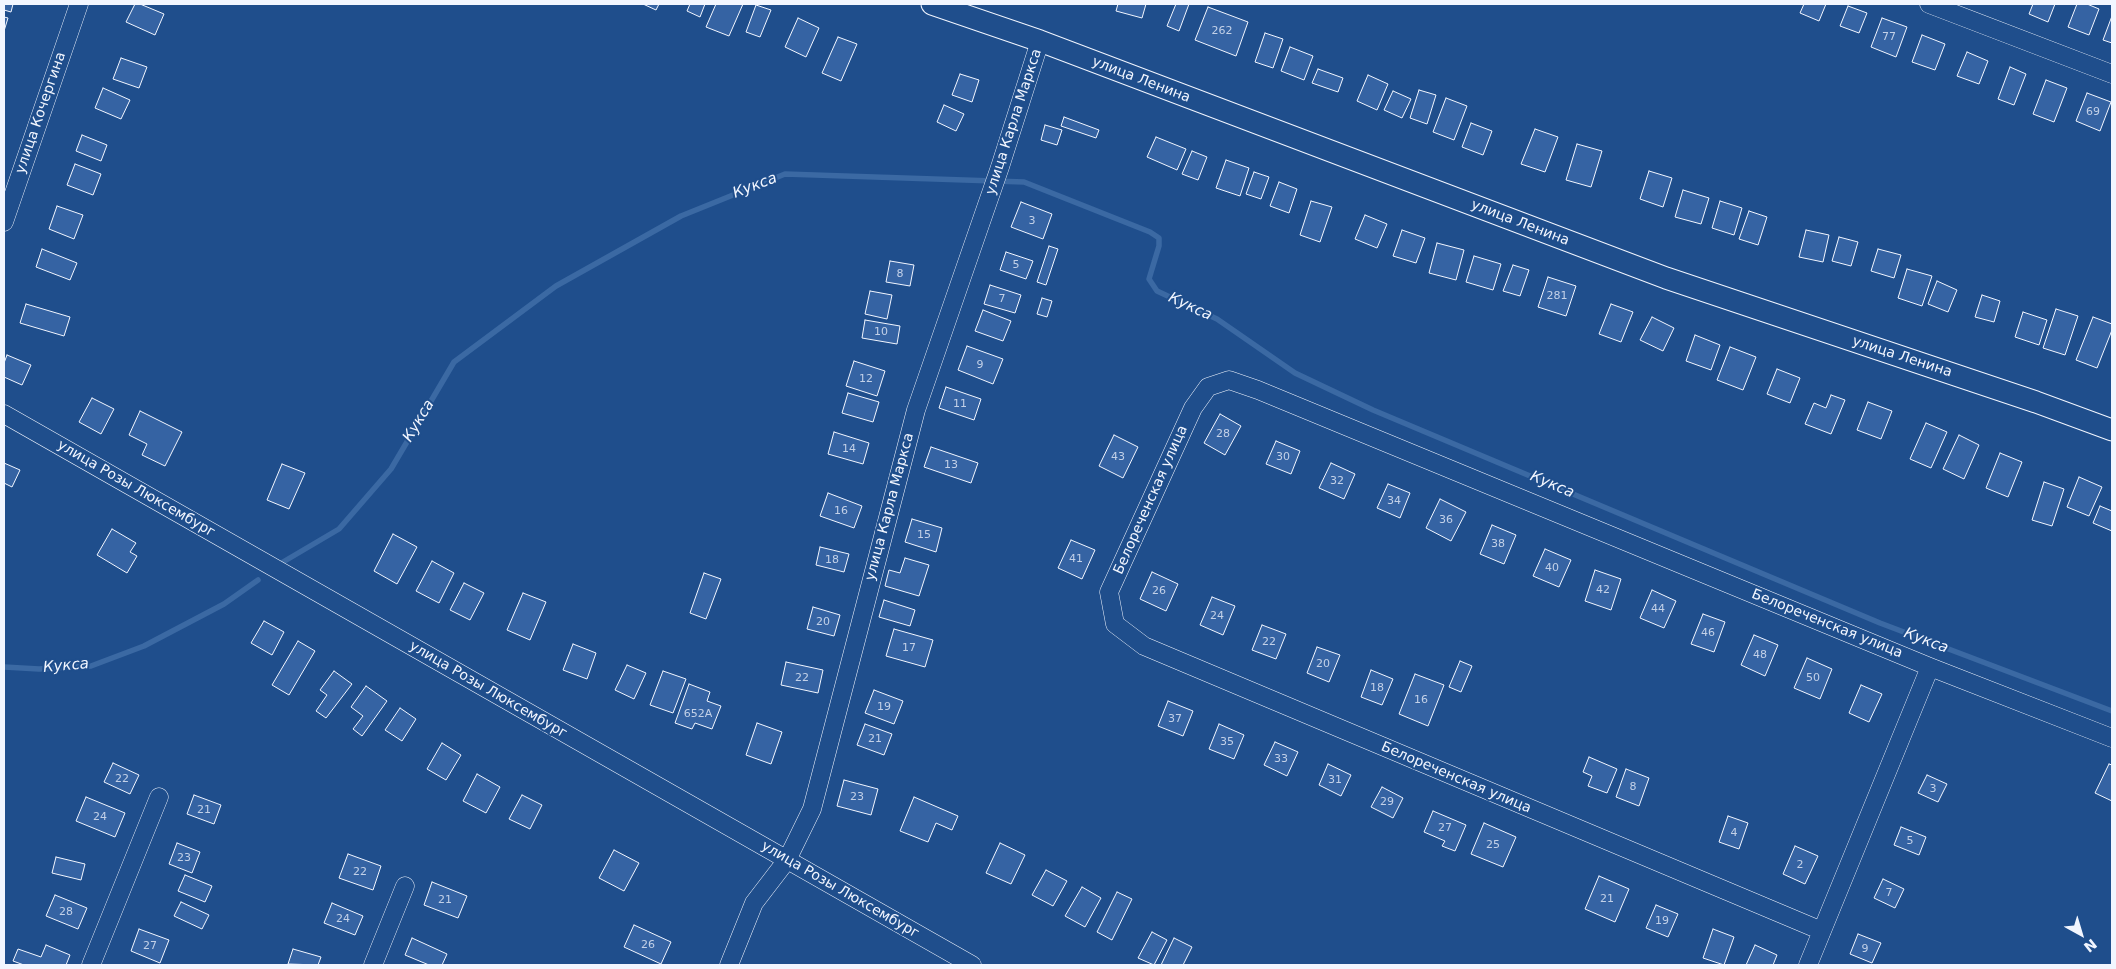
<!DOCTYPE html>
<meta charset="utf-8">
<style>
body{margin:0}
#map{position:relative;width:2116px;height:969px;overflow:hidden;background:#1f4e8c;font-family:"DejaVu Sans",sans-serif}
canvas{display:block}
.frame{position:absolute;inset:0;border:5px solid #f2f6ff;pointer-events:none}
.north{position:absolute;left:2056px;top:909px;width:50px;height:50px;-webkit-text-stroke:4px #1f4e8c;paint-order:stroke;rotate:141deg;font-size:14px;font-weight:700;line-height:20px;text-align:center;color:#f2f6ff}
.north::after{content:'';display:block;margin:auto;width:18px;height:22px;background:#f2f6ff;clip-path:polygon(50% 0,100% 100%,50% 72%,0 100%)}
</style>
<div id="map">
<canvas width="2116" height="969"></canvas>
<div class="frame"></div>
<div class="north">N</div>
</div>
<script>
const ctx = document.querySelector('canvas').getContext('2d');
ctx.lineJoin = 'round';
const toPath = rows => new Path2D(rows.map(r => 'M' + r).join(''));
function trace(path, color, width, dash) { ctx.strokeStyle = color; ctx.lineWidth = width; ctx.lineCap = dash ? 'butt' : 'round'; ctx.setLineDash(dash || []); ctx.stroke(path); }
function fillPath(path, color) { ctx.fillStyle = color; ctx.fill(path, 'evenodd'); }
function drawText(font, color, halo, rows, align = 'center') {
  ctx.font = font + ' "DejaVu Sans",sans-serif'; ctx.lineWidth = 4; ctx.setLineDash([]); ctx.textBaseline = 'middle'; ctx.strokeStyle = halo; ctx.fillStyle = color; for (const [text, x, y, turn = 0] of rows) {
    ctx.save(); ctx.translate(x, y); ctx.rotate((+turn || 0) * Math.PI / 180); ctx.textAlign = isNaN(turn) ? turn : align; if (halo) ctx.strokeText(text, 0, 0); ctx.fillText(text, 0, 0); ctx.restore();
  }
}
trace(toPath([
 [283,562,339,529,391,469,454,362,556,286,681,216,785,174,1024,182,1150,232,1159,238,1159,246,1149,279,1157,291,1217,319,1295,373,1373,410,1880,623,2112,711],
 [4,667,39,669,91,666,144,646,224,604,258,580]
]), '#3b69a3', 5.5);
const building = toPath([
 [4,4,13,4,11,12,4,10,4,4],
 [135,4,140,4,164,14,155,35,126,22,135,4],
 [643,4,659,4,656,10,643,4],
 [690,4,705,4,700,17,687,11,690,4],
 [716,4,743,4,729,36,706,27,716,4],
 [1118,4,1146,4,1142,18,1116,11,1118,4],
 [1176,4,1189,4,1179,31,1167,26,1176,4],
 [1804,4,1826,4,1819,21,1800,13,1804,4],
 [2033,4,2055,4,2048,22,2029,14,2033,4],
 [2077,4,2087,4,2099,9,2089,35,2068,27,2077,4],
 [756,5,771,10,760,37,746,32,756,5],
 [1848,6,1867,13,1859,33,1840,26,1848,6],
 [1208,7,1248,22,1236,56,1195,40,1208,7],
 [2112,16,2112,43,2103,40,2112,16],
 [4,17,8,18,4,31,4,17],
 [798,18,819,28,806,57,785,47,798,18],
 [1882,18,1907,27,1896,57,1871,47,1882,18],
 [1265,33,1283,39,1273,68,1255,62,1265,33],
 [1922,35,1945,44,1935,70,1912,62,1922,35],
 [838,37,857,44,841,81,822,73,838,37],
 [1290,47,1313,56,1304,80,1281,71,1290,47],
 [1967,52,1988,61,1979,84,1957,76,1967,52],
 [121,58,147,67,139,88,113,79,121,58],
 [2010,67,2026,74,2014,105,1998,99,2010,67],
 [1318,69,1343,78,1338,92,1312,83,1318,69],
 [960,74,979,80,972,102,952,95,960,74],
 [1368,75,1388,84,1377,110,1357,101,1368,75],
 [2046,80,2067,88,2054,122,2033,114,2046,80],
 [103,88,130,100,121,119,95,108,103,88],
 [1419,90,1436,95,1427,124,1410,118,1419,90],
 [1393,91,1411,99,1402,118,1384,110,1393,91],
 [2087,93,2111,102,2100,131,2076,121,2087,93],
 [1446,98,1467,106,1454,140,1433,132,1446,98],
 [944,105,964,114,956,131,937,122,944,105],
 [1064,117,1099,130,1096,138,1061,126,1064,117],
 [1471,123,1492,131,1483,155,1462,147,1471,123],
 [1045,125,1062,130,1057,145,1041,140,1045,125],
 [1535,129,1558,137,1545,172,1521,164,1535,129],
 [82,135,107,145,101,161,76,151,82,135],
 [1156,137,1186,149,1177,170,1147,157,1156,137],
 [1577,144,1602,151,1591,187,1566,180,1577,144],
 [1192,151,1207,157,1198,180,1182,174,1192,151],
 [1226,160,1249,168,1240,196,1216,188,1226,160],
 [75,164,101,174,93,195,67,185,75,164],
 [1649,171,1672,178,1663,207,1640,199,1649,171],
 [1254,172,1269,177,1261,199,1246,194,1254,172],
 [1279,182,1297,189,1289,213,1270,206,1279,182],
 [1683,190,1709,198,1701,224,1675,217,1683,190],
 [1311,201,1332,207,1320,242,1300,235,1311,201],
 [1720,201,1742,208,1734,235,1712,228,1720,201],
 [1021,202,1052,214,1043,239,1011,227,1021,202],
 [57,206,83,215,74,239,49,229,57,206],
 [1749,211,1767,217,1758,245,1739,239,1749,211],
 [1365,215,1387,224,1377,248,1355,239,1365,215],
 [1402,230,1425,238,1416,263,1393,256,1402,230],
 [1806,230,1829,235,1823,262,1799,257,1806,230],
 [1839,237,1858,242,1851,266,1832,261,1839,237],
 [1437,243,1464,250,1456,280,1429,273,1437,243],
 [1049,246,1058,249,1046,285,1037,282,1049,246],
 [42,249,77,263,70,280,36,267,42,249],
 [1878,249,1901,255,1894,278,1871,271,1878,249],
 [1006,252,1033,261,1026,279,1000,270,1006,252],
 [1474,256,1501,264,1493,290,1466,282,1474,256],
 [890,261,914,265,910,286,886,282,890,261],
 [1513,265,1529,270,1520,296,1503,291,1513,265],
 [1907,269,1932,276,1922,306,1898,298,1907,269],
 [1548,277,1576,286,1566,316,1538,307,1548,277],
 [1937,281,1957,290,1948,312,1928,304,1937,281],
 [990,285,1021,295,1015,313,984,304,990,285],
 [870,291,892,295,887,319,865,314,870,291],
 [1982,295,2000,301,1994,322,1975,317,1982,295],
 [1042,298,1052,301,1047,317,1037,314,1042,298],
 [26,304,70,317,64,336,20,323,26,304],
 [1611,304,1633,312,1621,342,1599,334,1611,304],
 [2056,309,2078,316,2065,355,2043,348,2056,309],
 [983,310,1011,321,1003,341,975,331,983,310],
 [2023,312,2047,320,2039,345,2015,337,2023,312],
 [1652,317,1674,328,1663,351,1640,340,1652,317],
 [2093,317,2112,324,2112,330,2097,368,2076,360,2093,317],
 [865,320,900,326,897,344,862,338,865,320],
 [1695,335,1720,345,1711,370,1686,361,1695,335],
 [967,346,1003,359,993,384,958,370,967,346],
 [1730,347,1756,357,1743,390,1717,380,1730,347],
 [7,355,31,365,22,385,4,377,4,363,7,355],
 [854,361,885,371,877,396,846,386,854,361],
 [1777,369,1800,378,1790,403,1767,394,1777,369],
 [946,387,981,399,974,420,939,408,946,387],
 [848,393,879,402,873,422,842,413,848,393],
 [1831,395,1845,400,1831,434,1805,424,1814,403,1826,408,1831,395],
 [92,398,114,409,101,434,79,422,92,398],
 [1868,402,1892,411,1881,439,1857,430,1868,402],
 [140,411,182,432,165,466,142,455,147,444,129,435,140,411],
 [1220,414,1241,426,1225,455,1204,443,1220,414],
 [1926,423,1947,432,1931,468,1910,459,1926,423],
 [834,432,869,443,863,464,828,454,834,432],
 [1114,435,1138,447,1123,478,1099,466,1114,435],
 [1959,435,1979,445,1964,479,1943,469,1959,435],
 [1276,441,1300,451,1291,474,1266,464,1276,441],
 [931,447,978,463,971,483,924,467,931,447],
 [2000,453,2022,462,2008,497,1986,488,2000,453],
 [4,463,20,470,12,487,4,483,4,463],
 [1331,463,1355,474,1344,499,1319,488,1331,463],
 [282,464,305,473,289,509,267,500,282,464],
 [2079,477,2102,487,2089,516,2067,507,2079,477],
 [2044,482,2064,489,2052,526,2032,520,2044,482],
 [1388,484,1410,493,1400,518,1377,508,1388,484],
 [828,493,862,506,854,528,820,516,828,493],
 [1440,499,1466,512,1451,541,1426,528,1440,499],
 [2100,506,2112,511,2112,531,2093,523,2100,506],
 [912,519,942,528,936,552,905,542,912,519],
 [1492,525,1516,535,1504,564,1480,554,1492,525],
 [112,529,136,543,130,552,137,556,127,573,97,555,112,529],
 [393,534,417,547,397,584,374,571,393,534],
 [1071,540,1095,550,1082,579,1058,568,1071,540],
 [820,547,849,554,844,572,816,565,820,547],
 [1545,549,1571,560,1559,587,1533,576,1545,549],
 [905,558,929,565,919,596,885,586,889,570,900,573,905,558],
 [432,561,454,573,439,603,416,591,432,561],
 [1595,570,1621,579,1611,610,1585,601,1595,570],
 [1152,572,1178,584,1166,611,1140,599,1152,572],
 [704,573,721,579,706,619,690,613,704,573],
 [464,583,484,593,470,620,450,610,464,583],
 [1652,590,1676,601,1664,628,1640,618,1652,590],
 [523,593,546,602,530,640,507,630,523,593],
 [1212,597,1235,606,1223,635,1200,625,1212,597],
 [884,600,915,610,910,626,879,617,884,600],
 [813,607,840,615,834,636,807,629,813,607],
 [1703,614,1725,622,1714,652,1691,644,1703,614],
 [264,621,284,632,272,655,251,643,264,621],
 [1262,625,1286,634,1276,659,1252,650,1262,625],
 [894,629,933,640,925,667,886,656,894,629],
 [1754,635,1778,645,1765,676,1741,665,1754,635],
 [298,641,315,651,289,695,272,685,298,641],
 [573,644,596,653,587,679,563,670,573,644],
 [1317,647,1340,655,1329,682,1307,673,1317,647],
 [1807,658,1832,669,1820,699,1794,688,1807,658],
 [1460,661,1472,666,1461,692,1449,687,1460,661],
 [786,662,823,670,818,693,781,685,786,662],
 [627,665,646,673,634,699,615,690,627,665],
 [1371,670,1393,679,1382,705,1361,697,1371,670],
 [334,671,352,684,326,718,316,711,327,695,320,690,334,671],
 [663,671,686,679,673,713,650,705,663,671],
 [1415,674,1444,685,1428,726,1399,714,1415,674],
 [689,684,710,692,707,701,721,706,712,729,695,723,692,729,675,723,689,684],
 [1861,685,1882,694,1869,722,1849,713,1861,685],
 [366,686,387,701,362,736,353,729,363,716,351,707,366,686],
 [874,690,903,701,894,724,865,713,874,690],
 [1168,701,1193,711,1183,736,1158,726,1168,701],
 [400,708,416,719,402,741,385,730,400,708],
 [757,723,782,732,771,764,746,755,757,723],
 [865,724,892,734,884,755,857,745,865,724],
 [1219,724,1244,735,1234,759,1209,749,1219,724],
 [1275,742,1298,752,1287,776,1264,765,1275,742],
 [442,743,461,755,446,780,427,769,442,743],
 [1589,757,1617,769,1607,793,1588,786,1592,776,1583,772,1589,757],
 [113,763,139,775,130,794,104,782,113,763],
 [1328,764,1351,775,1341,796,1319,785,1328,764],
 [2109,764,2112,765,2112,801,2095,793,2109,764],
 [1626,769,1649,778,1639,806,1616,797,1626,769],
 [477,774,500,787,486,813,463,801,477,774],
 [1927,775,1947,784,1938,802,1918,793,1927,775],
 [844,780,878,789,871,815,837,806,844,780],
 [1382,787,1403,798,1393,818,1371,807,1382,787],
 [194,795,221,805,214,824,187,814,194,795],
 [522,795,542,805,530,829,509,819,522,795],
 [86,797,125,813,115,837,76,821,86,797],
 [914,797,958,816,952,830,936,823,928,842,900,831,914,797],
 [1433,811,1466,825,1455,851,1442,846,1445,841,1424,832,1433,811],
 [1728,816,1748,823,1739,849,1719,842,1728,816],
 [1484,823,1516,837,1503,867,1471,854,1484,823],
 [1901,827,1926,837,1919,855,1894,845,1901,827],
 [177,843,200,852,192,873,169,864,177,843],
 [1000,843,1025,855,1011,884,986,873,1000,843],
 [1795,846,1818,856,1805,884,1783,874,1795,846],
 [614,850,639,863,624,891,599,878,614,850],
 [348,854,381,866,373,890,339,878,348,854],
 [56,857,85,864,81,880,52,873,56,857],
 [1046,870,1067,881,1053,906,1032,895,1046,870],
 [185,875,212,886,205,902,178,891,185,875],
 [1599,876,1629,889,1615,922,1585,909,1599,876],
 [1883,879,1904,889,1895,908,1874,898,1883,879],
 [432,882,467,896,458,918,424,905,432,882],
 [1082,887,1101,898,1085,927,1065,916,1082,887],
 [1117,892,1132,899,1112,940,1097,932,1117,892],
 [55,895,87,908,78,929,46,916,55,895],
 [181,902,209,915,202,929,174,916,181,902],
 [332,903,363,916,355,935,324,923,332,903],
 [1656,905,1678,914,1668,937,1646,928,1656,905],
 [634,925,671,942,661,964,624,947,634,925],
 [139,929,169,940,160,963,131,951,139,929],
 [1713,929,1734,937,1724,965,1703,958,1713,929],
 [1152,932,1167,940,1154,965,1138,958,1152,932],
 [1858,934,1881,943,1872,963,1850,954,1858,934],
 [412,938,447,954,442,965,429,965,405,955,412,938],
 [1174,938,1192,947,1183,965,1161,965,1174,938],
 [46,945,70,955,66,965,24,965,13,961,18,949,41,957,46,945],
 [1755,945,1777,955,1773,965,1746,965,1755,945],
 [293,949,321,957,318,965,288,964,293,949]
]);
fillPath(building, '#3563a3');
trace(building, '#f2f6ff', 1);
const minor = toPath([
 [1929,4,2112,74],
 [4,222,79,4],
 [4,414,972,965],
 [1822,931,1144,646,1115,624,1109,592,1193,408,1208,387,1229,380,1258,390,1930,667,2112,738],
 [91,965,159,797],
 [373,965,405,886],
 [729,965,754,903,787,860,812,809,916,410,1000,167,1040,41],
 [1808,965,1930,667]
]);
const tertiary = toPath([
 [932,4,1040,41,1666,278,2036,402,2112,430]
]);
trace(minor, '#f2f6ff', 19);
trace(tertiary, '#f2f6ff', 23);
trace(minor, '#1f4e8c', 18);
trace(tertiary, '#1f4e8c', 21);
drawText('11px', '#c3d1e8', null, [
 ["262",1222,31],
 ["77",1889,37],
 ["69",2093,112],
 ["3",1032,221],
 ["5",1016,265],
 ["8",900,274],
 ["281",1557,296],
 ["7",1002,299],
 ["10",881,332],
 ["9",980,365],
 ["12",866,379],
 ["11",960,404],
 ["28",1223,434],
 ["14",849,449],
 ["43",1118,457],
 ["30",1283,457],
 ["13",951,465],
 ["32",1337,481],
 ["34",1394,501],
 ["16",841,511],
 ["36",1446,520],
 ["15",924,535],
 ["38",1498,544],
 ["41",1076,559],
 ["18",832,560],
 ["40",1552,568],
 ["42",1603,590],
 ["26",1159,591],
 ["44",1658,609],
 ["24",1217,616],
 ["20",823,622],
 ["46",1708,633],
 ["22",1269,642],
 ["17",909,648],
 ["48",1760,655],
 ["20",1323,664],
 ["22",802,678],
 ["50",1813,678],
 ["18",1377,688],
 ["16",1421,700],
 ["19",884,707],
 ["652А",698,714],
 ["37",1175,719],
 ["21",875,739],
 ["35",1227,742],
 ["33",1281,759],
 ["22",122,779],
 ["31",1335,780],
 ["8",1633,787],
 ["3",1933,789],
 ["23",857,797],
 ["29",1387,802],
 ["21",204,810],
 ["24",100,817],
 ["27",1445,828],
 ["4",1734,833],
 ["5",1910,841],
 ["25",1493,845],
 ["23",184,858],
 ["2",1800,865],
 ["22",360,872],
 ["7",1889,893],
 ["21",1607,899],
 ["21",445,900],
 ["28",66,912],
 ["24",343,919],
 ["19",1662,921],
 ["26",648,945],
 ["27",150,946],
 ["9",1865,949]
]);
drawText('14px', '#f2f6ff', '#1f4e8c', [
 ["улица Ленина",1141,80,21],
 ["улица Кочергина",41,113,-71],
 ["улица Карла Маркса",1014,122,-72],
 ["улица Ленина",1520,223,21],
 ["улица Ленина",1902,357,18],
 ["улица Розы Люксембург",136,489,30],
 ["Белореченская улица",1151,500,-66],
 ["улица Карла Маркса",890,507,-75],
 ["Белореченская улица",1827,624,22],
 ["улица Розы Люксембург",488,690,30],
 ["Белореченская улица",1456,778,23],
 ["улица Розы Люксембург",840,890,30]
]);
drawText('italic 15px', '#f2f6ff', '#1f4e8c', [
 ["Кукса",755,186,-21],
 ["Кукса",1190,307,25],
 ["Кукса",419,421,-59],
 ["Кукса",1552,485,23],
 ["Кукса",1926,641,21],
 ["Кукса",66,666,-5]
]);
</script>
